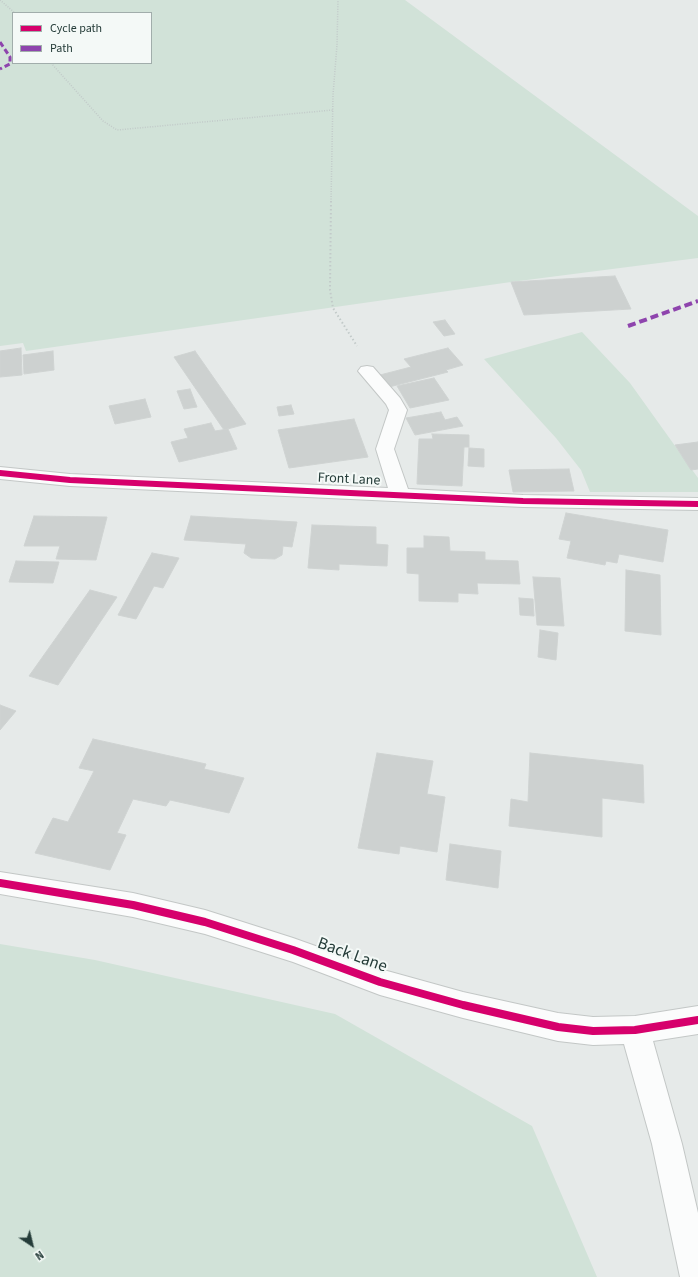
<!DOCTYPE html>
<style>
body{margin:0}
#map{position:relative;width:698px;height:1277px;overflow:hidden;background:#e6eae9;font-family:"Source Sans 3",sans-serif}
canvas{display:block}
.legend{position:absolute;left:12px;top:12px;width:140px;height:52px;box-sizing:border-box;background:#f4f9f7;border:1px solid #a1adab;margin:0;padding:5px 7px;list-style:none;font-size:12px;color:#253c39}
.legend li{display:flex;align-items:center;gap:8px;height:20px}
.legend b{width:20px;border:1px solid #a1adab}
.north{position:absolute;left:12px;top:1225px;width:40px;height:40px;-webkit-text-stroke:3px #f4f9f7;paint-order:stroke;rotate:145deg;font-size:11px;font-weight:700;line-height:16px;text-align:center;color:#253c39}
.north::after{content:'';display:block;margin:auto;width:14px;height:18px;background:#253c39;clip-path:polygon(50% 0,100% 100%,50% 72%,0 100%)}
</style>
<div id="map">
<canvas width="698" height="1277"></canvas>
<ul class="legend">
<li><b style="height:5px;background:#d6006c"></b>Cycle path</li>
<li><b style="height:5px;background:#8e44ad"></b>Path</li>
</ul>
<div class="north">N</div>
</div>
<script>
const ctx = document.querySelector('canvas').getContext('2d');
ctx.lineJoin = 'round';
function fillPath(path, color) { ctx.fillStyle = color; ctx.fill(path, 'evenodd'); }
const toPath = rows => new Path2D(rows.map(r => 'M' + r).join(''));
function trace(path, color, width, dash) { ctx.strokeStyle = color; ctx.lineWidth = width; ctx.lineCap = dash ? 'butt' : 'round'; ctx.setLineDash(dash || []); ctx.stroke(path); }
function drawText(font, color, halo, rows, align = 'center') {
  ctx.font = font + ' "Source Sans 3",sans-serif'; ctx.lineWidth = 4; ctx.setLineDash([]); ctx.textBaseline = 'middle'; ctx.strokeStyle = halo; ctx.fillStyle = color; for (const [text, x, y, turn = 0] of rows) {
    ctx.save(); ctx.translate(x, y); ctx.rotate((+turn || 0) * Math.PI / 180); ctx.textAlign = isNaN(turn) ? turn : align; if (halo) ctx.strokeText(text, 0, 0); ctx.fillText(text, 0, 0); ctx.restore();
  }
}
fillPath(toPath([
 [0,0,405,0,698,216,698,258,511,282,26,351,23,343,0,346],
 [13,13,151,13,151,63,13,63],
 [582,332,630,383,698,478,698,492,590,492,581,470,556,438,484,359],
 [0,944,95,960,335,1014,532,1126,597,1277,0,1277]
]), '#d1e2d8');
const building = toPath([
 [615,276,631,309,524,315,511,282,615,276],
 [445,320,455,334,444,336,433,322,445,320],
 [21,348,22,375,0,377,0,351,21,348],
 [448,348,463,365,446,370,448,372,389,387,380,375,411,367,404,359,448,348],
 [53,351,54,370,24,374,23,355,53,351],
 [195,351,246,424,224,430,174,357,195,351],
 [434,378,449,400,410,408,397,386,434,378],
 [190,389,197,407,184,409,177,391,190,389],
 [145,399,151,417,115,424,109,406,145,399],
 [291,405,294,414,279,416,277,407,291,405],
 [441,412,445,420,457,417,463,426,415,435,406,418,441,412],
 [354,419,368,457,289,468,278,430,354,419],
 [211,423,215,431,228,429,237,449,179,462,171,442,188,438,184,429,211,423],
 [432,434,469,435,469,447,464,447,462,486,417,484,419,439,433,439,432,434],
 [698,442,698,469,691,470,675,445,698,442],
 [469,448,484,449,484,467,468,466,469,448],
 [569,469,574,491,513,492,509,470,569,469],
 [566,513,668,530,663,562,619,554,617,563,606,561,605,565,567,558,571,541,559,539,566,513],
 [34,516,107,517,96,560,56,559,60,546,24,546,34,516],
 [191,516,297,522,292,547,283,546,282,555,275,559,251,558,244,553,246,544,184,540,191,516],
 [312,525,376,527,376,544,388,545,387,566,339,564,339,570,308,568,312,525],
 [424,536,449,537,450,551,485,552,485,560,518,561,520,584,477,583,478,594,458,593,458,602,419,601,419,574,407,573,407,548,424,548,424,536],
 [152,553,179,558,163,588,154,586,136,619,118,615,152,553],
 [16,561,59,562,53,583,9,582,16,561],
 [626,570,660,575,661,635,625,631,626,570],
 [533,577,560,578,564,626,537,625,533,577],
 [90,590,117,597,58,685,29,676,90,590],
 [519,598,533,599,534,616,520,615,519,598],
 [540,630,558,633,556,660,538,657,540,630],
 [0,705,16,711,0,730,0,705],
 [93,739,206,764,204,769,244,778,229,813,170,800,166,806,133,799,117,833,126,835,110,870,35,853,53,818,68,822,94,771,79,768,93,739],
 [377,753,433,761,427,794,445,797,437,852,400,846,399,854,358,848,377,753],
 [530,753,643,765,644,803,602,798,602,837,509,826,511,799,528,802,530,753],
 [450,844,501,851,498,888,446,880,450,844]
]);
fillPath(building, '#cdd1d0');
trace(building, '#cfd3d2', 1);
const minor = toPath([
 [367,366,373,367,400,398,407,410,394,449,408,489,523,495,698,498,698,510,523,507,70,486,0,479,0,467,70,474,388,488,376,449,389,410,386,404,358,371,361,367,367,366],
 [0,872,133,893,205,910,293,938,380,969,463,992,558,1013,593,1017,635,1016,698,1006,698,1034,653,1041,682,1144,698,1213,698,1277,680,1277,652,1144,624,1044,593,1045,558,1041,463,1018,380,995,293,962,205,934,133,917,0,894,0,872]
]);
trace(minor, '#c3c7c6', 2);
trace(toPath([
 [0,0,15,13],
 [51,63,103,121,117,130,333,110],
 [331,202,333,95,337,45,338,0]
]), '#c2cac9', 1.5, [1, 1.5]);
trace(toPath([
 [331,201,330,290,333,308,357,346]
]), '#c2cac9', 2, [1.5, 2.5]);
fillPath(minor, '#fbfcfc');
trace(toPath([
 [0,42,10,57,10,64,0,69]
]), '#8e44ad', 3, [5.5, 3]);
trace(toPath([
 [628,326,698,301]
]), '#8e44ad', 4, [8, 4]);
trace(toPath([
 [0,473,70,480,523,501,698,504]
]), '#d6006c', 6);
trace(toPath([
 [0,883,133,905,205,922,293,950,380,982,463,1005,558,1027,593,1031,635,1030,698,1020]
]), '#d6006c', 8);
drawText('14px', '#253c39', '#f4f9f7', [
 ["Front Lane",349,480,3]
]);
drawText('17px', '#253c39', '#f4f9f7', [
 ["Back Lane",352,956,20]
]);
</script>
